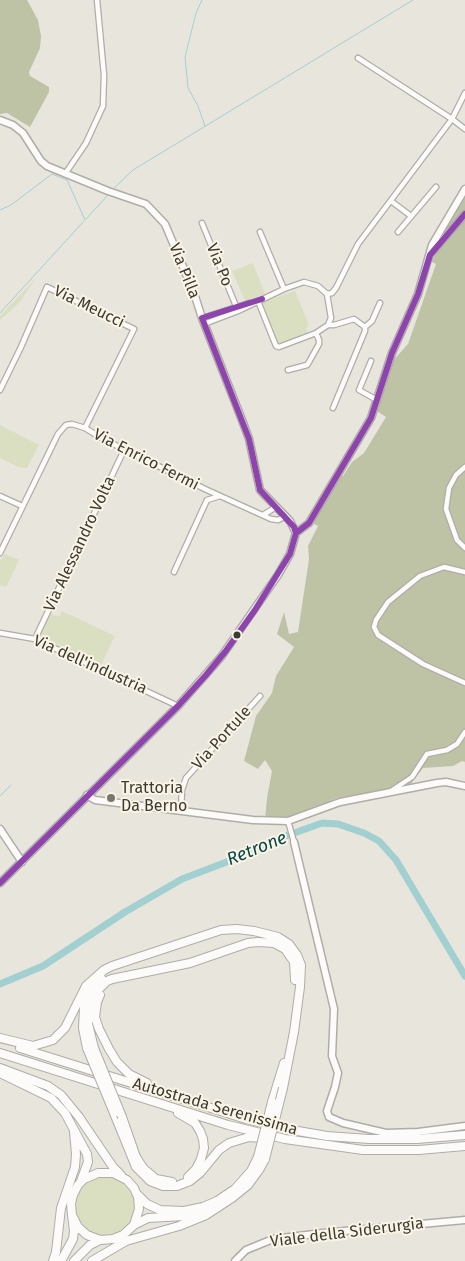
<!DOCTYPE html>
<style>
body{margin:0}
canvas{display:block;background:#e8e5dd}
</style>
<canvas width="465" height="1261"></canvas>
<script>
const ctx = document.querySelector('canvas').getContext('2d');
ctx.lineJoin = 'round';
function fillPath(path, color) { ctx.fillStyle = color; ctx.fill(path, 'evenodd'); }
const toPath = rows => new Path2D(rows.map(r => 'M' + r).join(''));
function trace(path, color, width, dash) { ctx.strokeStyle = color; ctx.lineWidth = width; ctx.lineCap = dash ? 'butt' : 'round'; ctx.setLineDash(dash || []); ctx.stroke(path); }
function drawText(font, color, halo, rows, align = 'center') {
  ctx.font = font + ' "Fira Sans",sans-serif'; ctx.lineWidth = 4; ctx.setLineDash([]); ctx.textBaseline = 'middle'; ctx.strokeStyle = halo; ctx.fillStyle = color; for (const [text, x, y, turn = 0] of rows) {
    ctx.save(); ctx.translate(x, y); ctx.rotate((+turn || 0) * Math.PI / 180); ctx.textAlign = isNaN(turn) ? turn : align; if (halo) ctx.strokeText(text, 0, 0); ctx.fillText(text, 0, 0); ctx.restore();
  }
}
fillPath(toPath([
 [253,263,265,294,245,301,232,271],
 [36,278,19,303,0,320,0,316],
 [295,291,309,325,306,328,308,335,280,345,277,344,262,305,263,302],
 [0,425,39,445,27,468,18,467,0,458],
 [5,554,19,560,6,587,0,585,0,561],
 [62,611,115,636,101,665,40,636,50,613,59,617],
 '76 1206a30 30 0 1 1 60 0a30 30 0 1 1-60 0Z'
]), '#dadfc2');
fillPath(toPath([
 [0,0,27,0,38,20,41,36,40,48,29,72,30,76,49,87,49,92,30,127,7,113,0,114],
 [465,193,465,762,462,761,453,766,423,768,410,785,337,798,297,815,265,820,267,798,272,771,265,760,258,769,244,761,256,716,272,693,276,676,294,647,277,634,284,612,289,634,298,632,309,559,308,546,318,526,311,522,338,474,343,476,352,462,364,453,386,417,374,409,391,363,408,344,436,264,430,261,435,245]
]), '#bec3a5');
trace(toPath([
 [202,0,196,13,185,57,188,88,198,106,205,126],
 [113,189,133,170,413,0],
 [0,210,11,205,52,174,67,180,85,220,109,194],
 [0,313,84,221],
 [0,796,11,785]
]), '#a2d0d1', 1);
trace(toPath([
 [0,984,43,966,125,912,182,879,237,858,286,836,322,823,338,824,364,833,379,841,396,860,465,976]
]), '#a2d0d1', 7);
const street = toPath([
 [358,58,452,119,465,93],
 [65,174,86,143,103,106,104,75,97,0],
 [391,201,411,216],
 [202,223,238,311],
 [260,232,284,289],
 [398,232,436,187],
 [327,294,332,293,336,288,358,244,452,119,465,129],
 [258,301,276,346,279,347,316,333,328,325,331,318,327,294],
 [202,318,249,303],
 [204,324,238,311,284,289,304,282,318,286,327,294],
 [328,325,334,325,354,319,365,327,365,331,333,408],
 [365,327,372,321,380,303],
 [371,361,359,390,377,400],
 [288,370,307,365,309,362,319,344,319,340,316,333],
 [0,390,21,347,47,287,134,329,85,428],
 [465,467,456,475,449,488,446,509,457,540,465,548],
 [0,496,22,506],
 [263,515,276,507],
 [0,553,58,434,66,425,72,424,85,428,103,439,207,490,271,519,278,520,286,516],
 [174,572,207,500,220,496],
 [465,572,444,567,420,576,388,602,376,620,374,627,378,635,423,664,465,683],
 [0,633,35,639,178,706],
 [35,639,124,450],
 [391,791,412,777,427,754,447,750,457,744,465,732],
 [181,810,182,790,186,778,260,696],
 [288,821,294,842]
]);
const secondary = toPath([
 [0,120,13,125,23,133,41,161,47,166,108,191,146,204,165,224,194,293,202,318,242,420,249,439,260,490,290,521,296,533,290,554,278,575,221,657,178,706,0,883],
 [432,252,465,214],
 [296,533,309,523,371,418,392,353,418,294,432,245,465,189],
 [87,795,95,800,253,820,288,821,340,802,437,783,446,782,465,786],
 [0,829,22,862],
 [294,842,334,1009,332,1056,338,1073,335,1087,327,1111,329,1117,343,1123,386,1133,418,1132,465,1126],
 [235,1261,246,1250,273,1239,323,1233,465,1220]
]);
const highway = toPath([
 [100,995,97,1002,95,1017,99,1029,109,1049,117,1062,129,1074,147,1083],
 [0,1038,33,1046,53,1040,65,1028,86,986,104,970,112,966,221,930,237,929,254,931,278,937,289,944,297,955,301,965,300,987,294,1032,283,1088],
 [20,1048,246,1119,292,1130,327,1136,369,1139,417,1139,465,1135],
 [87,1048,83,1028,84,1008,90,990,101,978],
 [94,1048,88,1024,89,1007,98,990,107,981,112,979,190,963,248,943,258,942,274,943,285,949,294,962,295,980],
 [0,1053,228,1125,285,1139,363,1150,419,1150,465,1146],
 [0,1068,48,1086,61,1095,79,1117,113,1167,121,1175],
 [0,1073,51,1098,65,1113,87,1154,88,1162,81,1181],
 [272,1102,284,1063],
 [114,1113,136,1167,150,1181,163,1186,177,1186,190,1181,200,1173,219,1150,229,1143,249,1137,263,1138],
 [178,1113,195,1123,200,1131,203,1139,204,1148,201,1159,196,1169,188,1177],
 [122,1117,136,1157,143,1168,156,1179,172,1182],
 [138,1195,147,1204,160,1210,184,1211,203,1207,217,1201,235,1189,251,1171,258,1157],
 [134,1225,148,1218,184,1216,205,1212],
 [53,1261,56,1252,61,1208,75,1167,76,1154,74,1132],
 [61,1261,73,1239,74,1231,72,1215,71,1204,73,1195,78,1185,84,1179,98,1173,113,1173,127,1180,134,1188,138,1197,139,1209,134,1225,123,1235,113,1239,100,1240,87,1235,78,1227,72,1215],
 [74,1261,90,1245,100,1240],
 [92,1261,126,1241,179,1226,206,1215,232,1198,248,1185,259,1170,265,1159]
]);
trace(street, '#b0ada7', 7);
trace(secondary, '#b0ada7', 9);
trace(highway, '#b0ada7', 10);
trace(street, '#fcfbfa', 4.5);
trace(secondary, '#fcfbfa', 6);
trace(highway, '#fcfbfa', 8);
const highwayBridge = toPath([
 [87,1048,114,1113],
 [94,1048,122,1117],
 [258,1157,272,1102],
 [265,1159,283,1088]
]);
trace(highwayBridge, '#b0ada7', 10, []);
trace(highwayBridge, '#fcfbfa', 8);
trace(toPath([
 [296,533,309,523,371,418,392,353,418,294,430,255,465,214],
 [0,883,178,706,206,675,225,652,255,610,290,554,296,533,294,527,260,490,249,439,202,318,262,299]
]), '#8e44ad', 6);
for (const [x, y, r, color] of [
 [237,635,4.5,"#3d3a34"],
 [111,798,5,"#79766f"]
]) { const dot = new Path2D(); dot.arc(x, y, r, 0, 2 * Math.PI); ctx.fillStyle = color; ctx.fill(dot); trace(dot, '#faf4e5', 2); }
drawText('16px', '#3d3a34', '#faf4e5', [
 ["Via Po",219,265,68],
 ["Via Pilla",184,271,68],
 ["Via Meucci",89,307,26],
 ["Via Enrico Fermi",146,460,27],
 ["Via Alessandro Volta",80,544,-65],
 ["Via dell'industria",90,665,24],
 ["Via Portule",222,738,-48],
 ["Autostrada Serenissima",215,1107,16],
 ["Viale della Siderurgia",347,1233,-7]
]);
drawText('16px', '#3d3a34', '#faf4e5', [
 ["Trattoria",121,789],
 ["Da Berno",121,807]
], 'left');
drawText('italic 18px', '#07474b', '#faf4e5', [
 ["Retrone",257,849,-22]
]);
</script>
